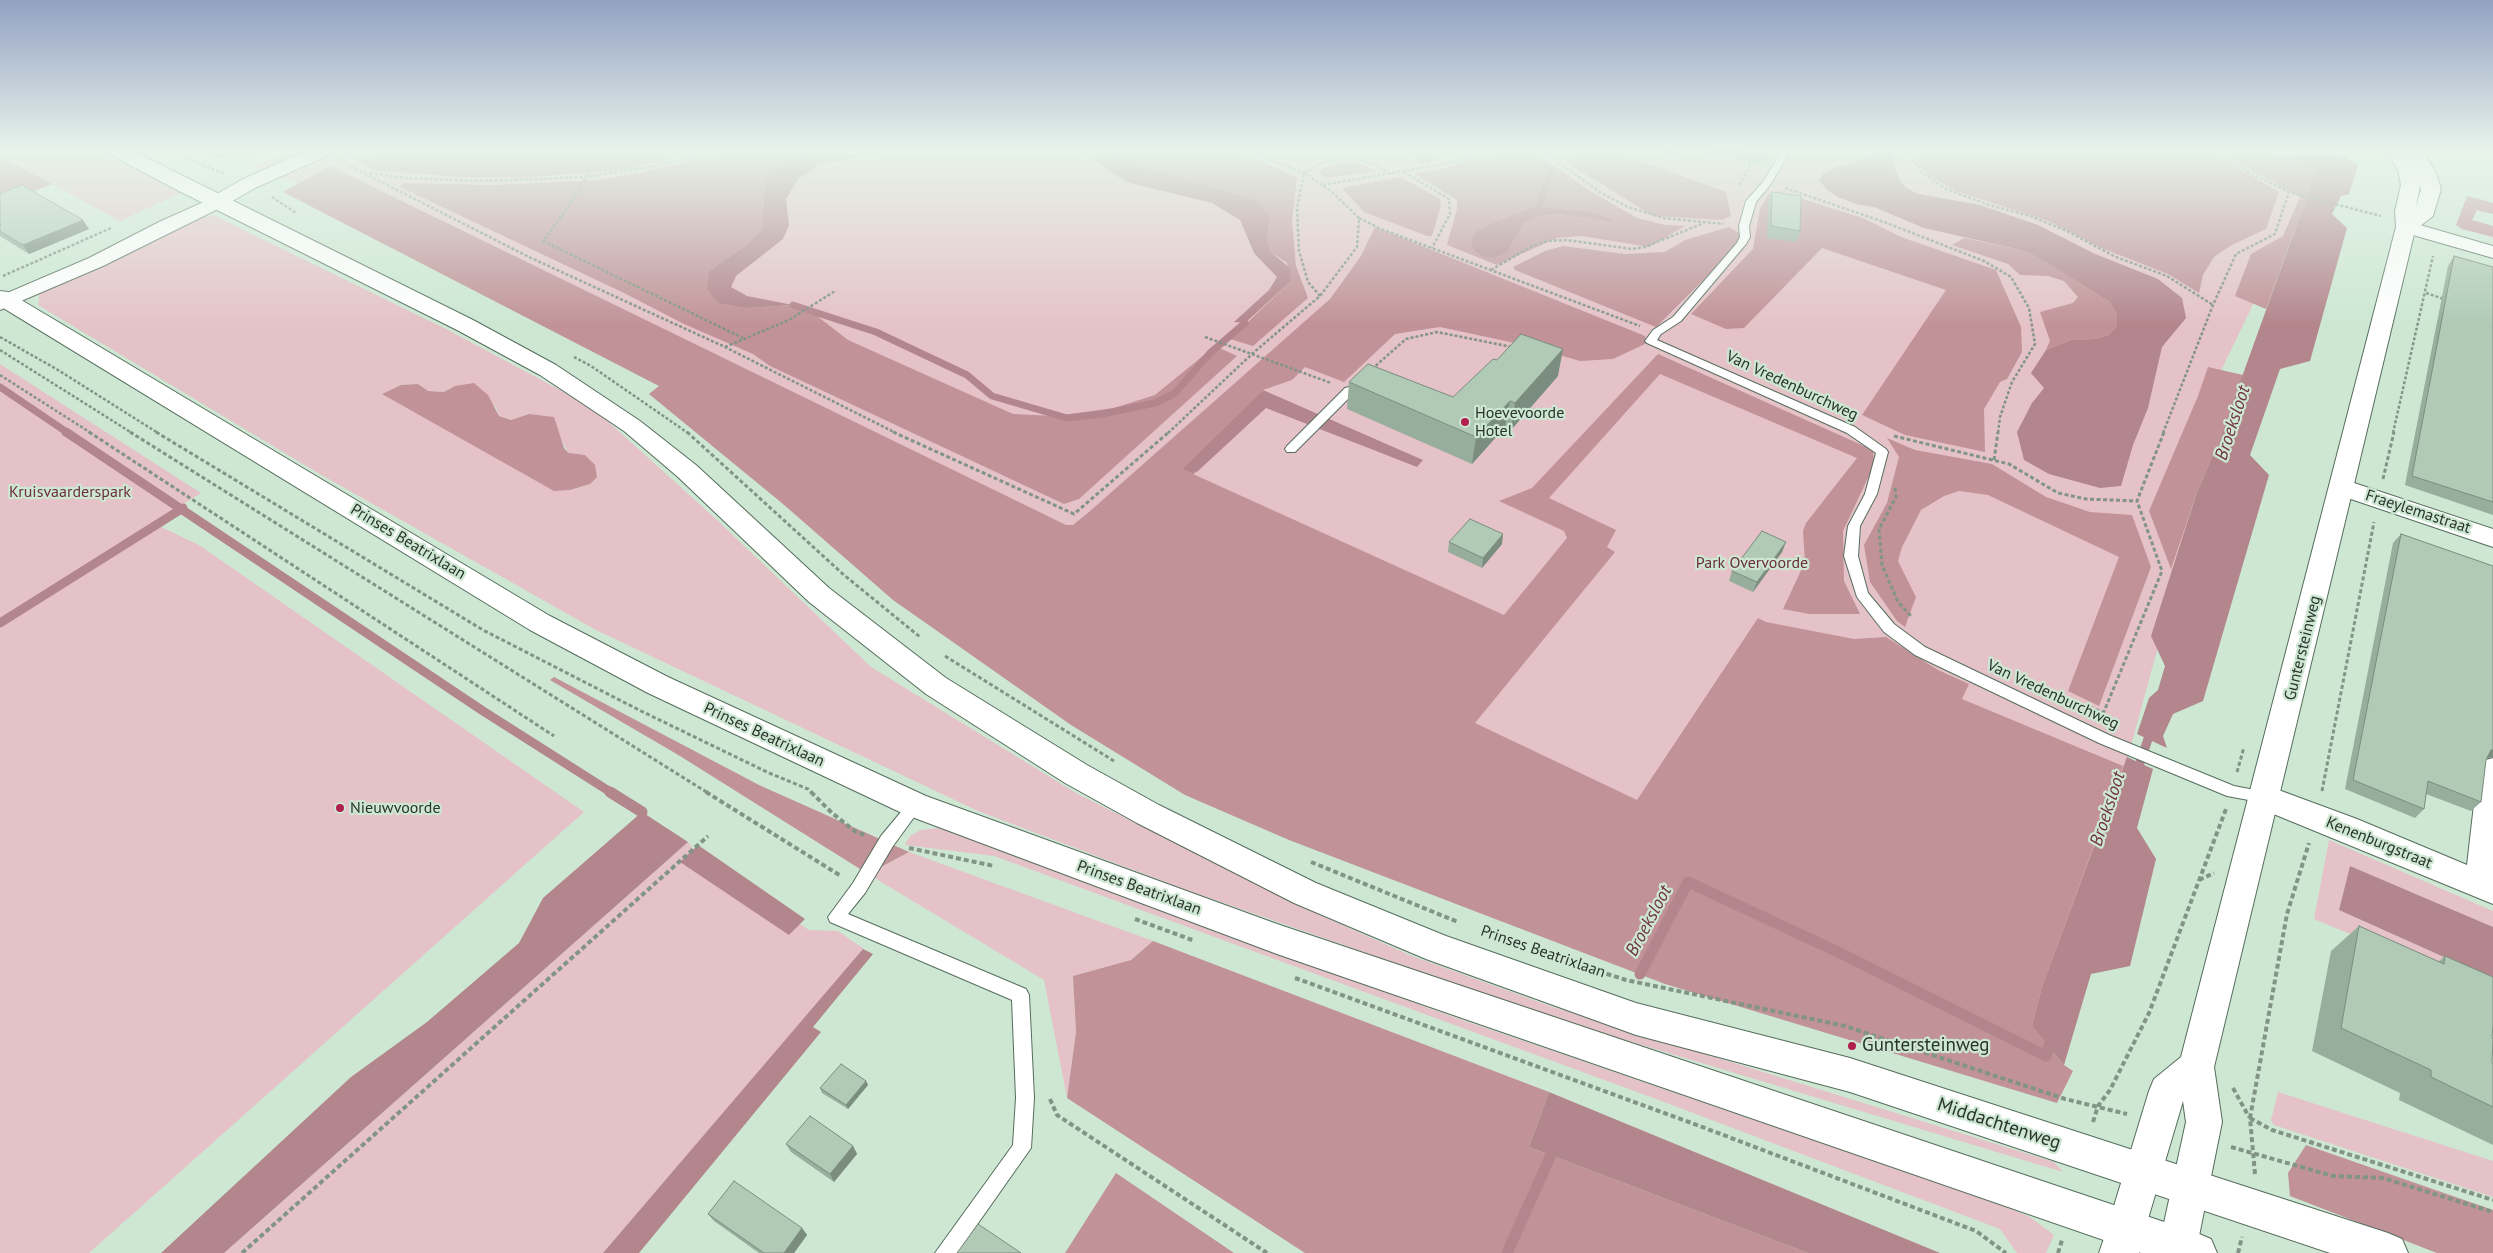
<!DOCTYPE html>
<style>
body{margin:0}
canvas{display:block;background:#cde7d3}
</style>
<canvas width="2493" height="1253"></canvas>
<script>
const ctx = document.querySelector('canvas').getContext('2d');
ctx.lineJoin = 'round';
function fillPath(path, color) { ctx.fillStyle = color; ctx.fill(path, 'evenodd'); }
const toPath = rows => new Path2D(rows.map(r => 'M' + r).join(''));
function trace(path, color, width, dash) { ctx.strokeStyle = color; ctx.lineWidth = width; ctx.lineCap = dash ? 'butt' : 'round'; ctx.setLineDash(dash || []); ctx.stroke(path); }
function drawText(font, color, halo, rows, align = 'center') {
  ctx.font = font + ' "PT Sans",sans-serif'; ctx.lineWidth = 4.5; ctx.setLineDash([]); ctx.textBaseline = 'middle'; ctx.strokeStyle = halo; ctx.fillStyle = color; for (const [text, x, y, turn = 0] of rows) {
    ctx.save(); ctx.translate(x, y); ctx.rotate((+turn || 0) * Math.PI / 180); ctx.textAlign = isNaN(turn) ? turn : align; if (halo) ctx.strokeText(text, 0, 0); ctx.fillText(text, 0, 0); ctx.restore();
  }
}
fillPath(toPath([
 [0,150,96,150,181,193,120,221,0,156],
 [291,150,310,150,259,170,250,166],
 [328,150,2240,150,2311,185,2199,416,2187,541,2046,1056,2044,1086,2000,1086,1563,936,704,400,356,204,268,173],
 [213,215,446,329,592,407,717,520,871,667,1076,793,1302,907,1412,956,1550,1006,2054,1162,2063,1172,1549,1017,1181,888,978,811,596,630,318,473,38,305,40,289,188,222],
 [418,384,428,391,444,392,455,386,496,407,499,416,511,420,529,414,561,440,569,453,597,477,590,484,570,490,382,394,401,385],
 [0,364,201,493,0,620],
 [157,525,199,545,584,812,89,1253,0,1253,0,625],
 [939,828,1445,1014,2002,1205,2030,1217,2054,1235,2046,1253,2017,1253,2000,1229,1656,1099,994,856,905,845,910,836,921,830],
 [2329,840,2493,911,2493,927,2350,866,2339,910,2493,979,2493,993,2314,919],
 [688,842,702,860,809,930,838,931,864,949,603,1253,224,1253],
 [909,852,1153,941,1131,960,1073,976,1076,1032,1067,1098,1044,980,868,874],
 [2278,1092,2493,1161,2493,1197,2274,1125,2271,1120]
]), '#e5c2c7');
fillPath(toPath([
 [378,150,704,150,622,170,531,177,460,177,374,170,358,162],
 [733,150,820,150,797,156,765,179,762,229,745,246,709,271,747,308,793,305,808,309,848,340,1013,414,1055,416,1114,408,1155,395,1215,346,1237,356,1079,499,1064,504,770,366,753,354,684,324,624,293,400,187,404,183,493,185,599,180,644,172],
 [1113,150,1235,150,1297,177,1292,221,1296,266,1308,298,1253,346,1230,339,1290,282,1287,263,1271,252,1267,239,1270,218,1134,164],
 [1405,150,1469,150,1422,164],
 [1503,150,1531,150,1590,191,1637,218,1665,225,1685,226,1649,247,1582,236,1557,238,1497,265,1447,245,1457,209,1457,200,1415,174,1442,169],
 [1549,168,1555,171,1541,207,1585,211,1612,222,1558,214,1540,216,1524,223,1492,223,1535,206],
 [1575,150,1612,150,1726,192,1731,216,1722,220,1653,216,1566,162],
 [1909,150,2208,150,2279,192,2266,229,2230,246,2214,257,2203,275,2199,293,2168,274,2104,249,2048,221,1953,190,1924,171],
 [2215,150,2245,150,2316,171,2266,309,2235,296,2251,254,2283,236,2300,197],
 [0,156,52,184,0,205],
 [1355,161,1377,171,1325,178,1318,170,1342,162],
 [330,166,1066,525,1073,525,1089,512,1330,299,1361,256,1375,227,1645,336,1647,343,1613,359,1580,361,1524,345,1440,327,1395,334,1344,382,1305,367,1292,380,1263,390,1182,469,1504,615,1567,538,1564,531,1499,501,1532,488,1658,354,1873,450,1874,465,1843,531,1844,581,1860,614,1809,614,1783,609,1805,562,1803,531,1806,523,1857,458,1660,374,1549,498,1616,530,1607,547,1615,552,1475,723,1637,800,1758,618,1766,622,1854,639,1886,637,1938,670,1969,684,1962,699,2123,766,2042,987,2032,1026,2064,1065,2073,1071,2057,1103,1665,984,1289,840,1185,795,1071,725,893,600,783,504,649,394,659,386,283,192],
 [1401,177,1440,199,1441,205,1432,236,1427,236,1364,212,1342,188],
 [1777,191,1863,218,1901,237,1996,270,2021,327,2022,352,2007,379,2000,382,1984,409,1985,452,1905,435,1862,415,1946,290,1822,248,1744,328,1726,329,1691,314,1753,249,1760,209,1768,195],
 [2467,196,2493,203,2493,214,2477,210,2472,220,2493,226,2493,237,2462,229,2456,225],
 [1729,227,1739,233,1742,242,1656,327,1515,270,1513,267,1545,251,1563,246,1625,254,1665,252,1685,240],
 [1964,238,2021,250,2037,257,2110,302,2117,315,2117,326,2109,335,2095,339,2071,340,2046,350,2050,341,2040,312,2073,303,2078,297,2064,281,2048,276,2020,275,2008,264,1952,245],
 [2208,367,2243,375,2220,438,2196,495,2171,569,2149,511,2198,396],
 [474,383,488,395,499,416,511,420,529,414,554,417,564,448,569,453,585,455,595,465,597,477,590,484,570,490,554,491,382,394,401,385,418,384,428,391,444,392,455,386],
 [1887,438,1915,450,1992,464,2046,497,2090,512,2132,515,2151,567,2099,706,2068,691,2119,557,1988,495,1959,491,1944,496,1921,510,1902,547,1898,561,1916,597,1905,627,1897,621,1870,582,1864,545,1887,503,1899,457],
 [554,677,759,785,909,852,868,874,680,756,550,680],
 [1153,941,1549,1092,1529,1147,1808,1253,1305,1253,1067,1098,1076,1032,1073,976,1131,960],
 [2306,1145,2493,1210,2493,1253,2437,1253,2290,1196,2288,1173],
 [1116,1173,1234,1253,1065,1253]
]), '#c19298');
fillPath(toPath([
 [196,150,226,152,266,150,254,155,220,157],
 [820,150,894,150,818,165,798,179,786,199,789,225,783,239,736,276,731,287,747,296,793,305,747,308,719,303,707,289,709,271,745,246,762,229,765,179,775,169,797,156],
 [1080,150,1113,150,1134,164,1257,201,1270,218,1267,239,1271,252,1291,269,1290,282,1245,323,1234,322,1269,290,1277,277,1254,253,1240,220,1212,203,1126,182],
 [1881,150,1893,150,1894,165,1901,183,1908,189,1919,194,1980,205,2038,225,2093,253,2158,279,2182,298,2186,318,2162,347,2148,408,2133,445,2121,486,2100,488,2049,474,2024,460,2017,432,2032,403,2044,388,2031,373,2046,350,2071,340,2095,339,2109,335,2117,326,2117,315,2110,302,2037,257,2021,250,1924,228,1874,207,1856,204,1838,197,1827,190,1819,180,1823,174,1837,167,1871,156],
 [2245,150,2258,150,2279,156,2335,155,2345,157,2358,165,2349,194,2341,196,2332,214,2347,228,2310,361,2280,369,2250,455,2269,475,2203,701,2173,714,2163,736,2167,748,2137,734,2149,698,2158,690,2165,666,2151,636,2196,495,2220,438,2316,171],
 [1549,168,1555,171,1542,207,1585,211,1612,219,1612,222,1558,214,1540,216,1524,223,1506,253,1494,257,1484,257,1476,252,1472,247,1472,239,1476,232,1492,223,1535,206],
 [1263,390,1423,460,1417,467,1266,408,1198,471,1193,474,1182,469],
 [2127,757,2153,769,2137,828,2156,859,2130,966,2091,974,2064,1065,2032,1026,2042,987],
 [642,812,688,842,224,1253,161,1253,351,1077,427,1022,519,943,543,898],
 [698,845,805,919,789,935,680,862],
 [2350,866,2493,927,2493,979,2339,910],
 [863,949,873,954,813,1027,821,1032,639,1253,603,1253],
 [1549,1092,1940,1253,1808,1253,1529,1147]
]), '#b3858c');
trace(toPath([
 [793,305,876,332,967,375,992,396,1067,418,1102,414,1155,403,1175,393,1210,353,1245,323],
 [0,387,68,433]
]), '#b3858c', 7);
trace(toPath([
 [66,432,483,711,612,793],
 [0,623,183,508],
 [2136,775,2152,727]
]), '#b3858c', 9);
trace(toPath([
 [610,792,642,812],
 [1640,974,1688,882,1836,951,2046,1056,2052,1037],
 [1507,1253,1555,1146]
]), '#b3858c', 11);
const service = toPath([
 [1782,150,1791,150,1770,185,1756,202,1749,226,1750,237,1746,244,1681,321,1661,334,1657,340,1855,427,1886,449,1888,452,1877,494,1860,526,1858,556,1868,593,1894,624,1925,647,2109,735,2234,786,2270,793,2273,797,2270,801,2265,803,2227,796,2099,743,1915,655,1884,632,1857,597,1844,556,1848,526,1865,494,1876,453,1847,433,1647,343,1645,341,1653,330,1673,317,1737,243,1740,237,1739,226,1746,201,1763,182,1782,150],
 [1349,387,1353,388,1353,394,1295,452,1287,452,1285,449,1287,446,1345,388,1349,387],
 [915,799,920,801,923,805,920,809,893,846,865,893,848,914,1026,989,1029,995,1034,1098,1031,1148,957,1253,935,1253,1013,1145,1016,1098,1012,1000,830,922,828,917,853,883,881,836,910,801,915,799]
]);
const minor = toPath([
 [308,150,333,150,331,154,255,188,224,206,210,206,207,202,210,198,241,180,308,150],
 [2406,221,2493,246,2493,258,2399,231,2396,227,2399,223,2406,221],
 [2342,479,2493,529,2493,547,2333,493,2330,487,2333,481,2342,479],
 [2493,758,2493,904,2254,806,2250,797,2254,788,2265,785,2357,819,2467,865,2478,770,2482,761,2493,758],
 [2126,1210,2140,1215,2145,1229,2139,1253,2099,1253,2112,1215,2126,1210]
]);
const tertiary = toPath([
 [2386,150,2422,150,2436,173,2441,189,2433,216,2415,230,2214,1067,2222,1122,2197,1246,2195,1253,2161,1253,2159,1246,2186,1122,2183,1101,2145,1229,2140,1243,2126,1248,2112,1243,2107,1229,2149,1091,2154,1079,2181,1057,2396,227,2395,211,2401,185,2398,170,2386,150],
 [2420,186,2421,189,2416,207,2420,186],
 [217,196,224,198,227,202,224,206,103,266,0,310,0,296,89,258,159,222,217,196]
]);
const secondary = toPath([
 [107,150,131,150,473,320,556,365,640,421,696,465,829,588,946,678,1087,765,1159,805,1316,883,1446,936,1636,1003,1850,1058,2388,1233,2402,1239,2408,1253,2330,1253,1850,1092,1636,1035,1426,959,1294,903,1137,823,1065,783,926,694,809,602,678,477,624,431,540,375,457,330,179,191,109,154,107,150],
 [0,291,8,292,550,616,668,677,926,796,1277,924,2197,1233,2211,1239,2217,1253,2141,1253,1277,954,904,814,648,693,530,630,0,306,0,291]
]);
trace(service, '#556d5c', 2);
trace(minor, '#556d5c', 2);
trace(tertiary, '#556d5c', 2);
trace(secondary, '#556d5c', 2);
trace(toPath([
 [594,150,586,177,566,210,543,241,743,338],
 [1542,150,1601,193,1628,207,1664,218,1724,224],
 [1906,150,1921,171,1946,189,1989,205,2030,216,2067,231,2116,257,2167,276,2213,305],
 [2213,150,2254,175,2289,192,2381,216],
 [346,155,355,150],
 [184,157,224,174],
 [342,162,529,257,725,347,896,433],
 [1404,172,1449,199,1450,214,1432,248],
 [370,173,404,178,484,181,586,177,660,165,715,150],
 [1323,185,1454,162,1490,150],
 [1739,185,1753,160],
 [1785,188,1884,222,1984,261,2011,277,2029,308,2035,344,2012,382,2000,417,1998,433],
 [272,197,296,213],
 [1359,218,1381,229,1640,326],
 [1491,270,1532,246,1548,241,1567,240,1632,249,1645,247,1704,223],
 [3,276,111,228],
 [2426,293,2444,299],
 [1320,296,1308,282,1299,251,1297,208,1304,173,1326,162,1350,157,1374,164,1391,174],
 [0,337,58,370,158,433],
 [1205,337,1331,383],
 [725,347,789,320,835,291],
 [0,350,132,433],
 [574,357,591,366,688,433],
 [1372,369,1406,339,1437,332,1512,347],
 [0,375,91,433],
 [1168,433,1253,353,1320,296,1357,247,1359,218,1331,191,1304,173,1247,150],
 [2163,433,2213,305,2236,254,2275,234,2289,192],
 [2393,433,2433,256]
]), '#829486', 2.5, [3, 2]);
trace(toPath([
 [89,432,554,736],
 [130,432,708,793],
 [156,432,483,630,641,711,769,773,808,789,812,793],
 [687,432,844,575,920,637],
 [893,432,1074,514,1169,432],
 [1894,436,2009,464,2058,493,2086,499,2137,501],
 [1994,460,1998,432],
 [2383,479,2394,432],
 [1895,488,1896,497,1879,529,1882,565,1898,602,1911,616],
 [945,656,1114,761],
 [2089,707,2104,713],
 [2103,714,2162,571,2137,501,2164,432],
 [2237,772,2244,747],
 [2322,791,2374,522]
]), '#829486', 3, [4, 2.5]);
trace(toPath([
 [706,792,841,876],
 [811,792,832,813,856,832,865,835],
 [909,848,994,866],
 [1311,862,1458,922],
 [2199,880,2214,873],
 [1135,919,1195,941],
 [1576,964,1626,980,1845,1026,2065,1099,2127,1114],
 [1295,978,1689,1122,1976,1231,2006,1253],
 [2233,1088,2249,1117],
 [1050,1099,1057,1115,1267,1253],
 [2250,1118,2272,1130,2493,1200],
 [2093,1122,2098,1106,2110,1090,2149,1013,2226,809],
 [2231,1147,2333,1176,2383,1178,2493,1212],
 [2255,1174,2250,1118,2287,914,2309,843],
 [242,1253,708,836],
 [2058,1253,2062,1240],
 [2238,1253,2242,1237]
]), '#829486', 4, [5, 3]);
fillPath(service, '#fff');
fillPath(minor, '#fff');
fillPath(tertiary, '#fff');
fillPath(secondary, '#fff');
fillPath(toPath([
 [1655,150,1678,150,1673,156],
 [1704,150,1762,150,1771,159,1768,168,1704,151],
 [1772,192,1800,231,1797,242,1767,238,1768,203],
 [0,194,89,229,29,254,0,236],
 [2454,256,2493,267,2493,515,2405,485,2448,266],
 [1558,376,1511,430,1505,427,1472,464,1347,409,1349,382,1453,397],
 [2401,534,2493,757,2487,758,2486,760,2481,802,2471,811,2426,794,2424,809,2415,818,2345,789,2393,543],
 [1449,542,1502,544,1482,568,1448,552],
 [1786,542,1782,552,1753,592,1729,581,1732,571],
 [2359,926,2438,962,2445,956,2492,1038,2492,1063,2493,1063,2493,1145,2399,1100,2400,1093,2312,1051,2331,951],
 [866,1081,868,1085,848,1109,822,1093,820,1088],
 [786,1144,853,1146,857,1154,834,1182,791,1152],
 [708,1214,802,1228,807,1235,794,1253,759,1253,714,1221]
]), '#97ae9d');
fillPath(toPath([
 [1674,150,1678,150,1673,156],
 [83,220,89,229,29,254,23,245],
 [1563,349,1558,376,1511,430,1515,403],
 [1510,401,1505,427,1472,464,1476,437],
 [1503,534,1502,544,1482,568,1483,558],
 [1786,542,1782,552,1753,592,1757,582],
 [2491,750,2493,750,2493,757,2482,759],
 [866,1081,868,1085,848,1109,846,1105],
 [853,1146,857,1154,834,1182,830,1174],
 [802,1228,807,1235,794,1253,784,1253]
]), '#7b8d7f');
const building = toPath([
 [1738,150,1762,150,1771,159,1738,150],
 [22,185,83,220,23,245,0,231,0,225,1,225,0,225,0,194,22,185],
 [1772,192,1801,196,1800,231,1771,226,1772,192],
 [2454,256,2493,267,2493,502,2412,476,2454,256],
 [1521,334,1563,349,1515,403,1510,401,1476,437,1349,382,1368,364,1453,397,1493,359,1497,360,1521,334],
 [1470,519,1503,534,1483,558,1449,542,1470,519],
 [1762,531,1786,542,1757,582,1732,571,1762,531],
 [2401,534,2493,566,2493,750,2491,750,2486,760,2481,802,2428,781,2424,809,2353,780,2401,534],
 [2359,926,2444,964,2445,956,2493,977,2493,1025,2492,1038,2493,1038,2492,1063,2493,1063,2493,1107,2431,1077,2431,1070,2341,1028,2359,926],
 [841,1064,866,1081,846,1105,820,1088,841,1064],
 [810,1116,853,1146,830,1174,786,1144,810,1116],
 [734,1181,802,1228,784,1253,764,1253,708,1214,734,1181],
 [978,1224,1021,1253,957,1253,978,1224]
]);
fillPath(building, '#b0cab6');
trace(building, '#7b8d7f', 1);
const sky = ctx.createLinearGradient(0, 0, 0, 326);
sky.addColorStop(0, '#93a1c3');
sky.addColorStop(0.46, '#e8f4eb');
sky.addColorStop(1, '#e8f4eb00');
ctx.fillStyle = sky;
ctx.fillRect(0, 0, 2493, 326);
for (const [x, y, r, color] of [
 [1465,422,5,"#b01f4d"],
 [340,808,5,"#b01f4d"],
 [1852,1046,5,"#b01f4d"]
]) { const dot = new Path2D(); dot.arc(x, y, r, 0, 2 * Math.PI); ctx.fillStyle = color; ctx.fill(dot); trace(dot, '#cde7d3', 2); }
drawText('16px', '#2a342d', '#cde7d3', [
 ["Van Vredenburchweg",1792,386,25],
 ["Fraeylemastraat",2418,512,18],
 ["Prinses Beatrixlaan",408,542,31],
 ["Guntersteinweg",2303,648,-76],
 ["Van Vredenburchweg",2053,695,25],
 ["Prinses Beatrixlaan",764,735,25],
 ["Kenenburgstraat",2379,843,22],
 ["Prinses Beatrixlaan",1139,888,20],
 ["Prinses Beatrixlaan",1543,952,19]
]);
drawText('16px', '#2a342d', '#cde7d3', [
 ["Hoevevoorde",1475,413],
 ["Hotel",1475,431],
 ["Nieuwvoorde",350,808]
], 'left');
drawText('16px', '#6b2e3b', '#cde7d3', [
 ["Kruisvaarderspark",70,492],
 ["Park Overvoorde",1752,563]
]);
drawText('italic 18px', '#70333f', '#cde7d3', [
 ["Broeksloot",2233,423,-72],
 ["Broeksloot",2108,809,-72],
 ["Broeksloot",1649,921,-62]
]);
drawText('19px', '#2a342d', '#cde7d3', [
 ["Guntersteinweg",1862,1046]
], 'left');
drawText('19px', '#2a342d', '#cde7d3', [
 ["Middachtenweg",1999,1124,18]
]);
</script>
